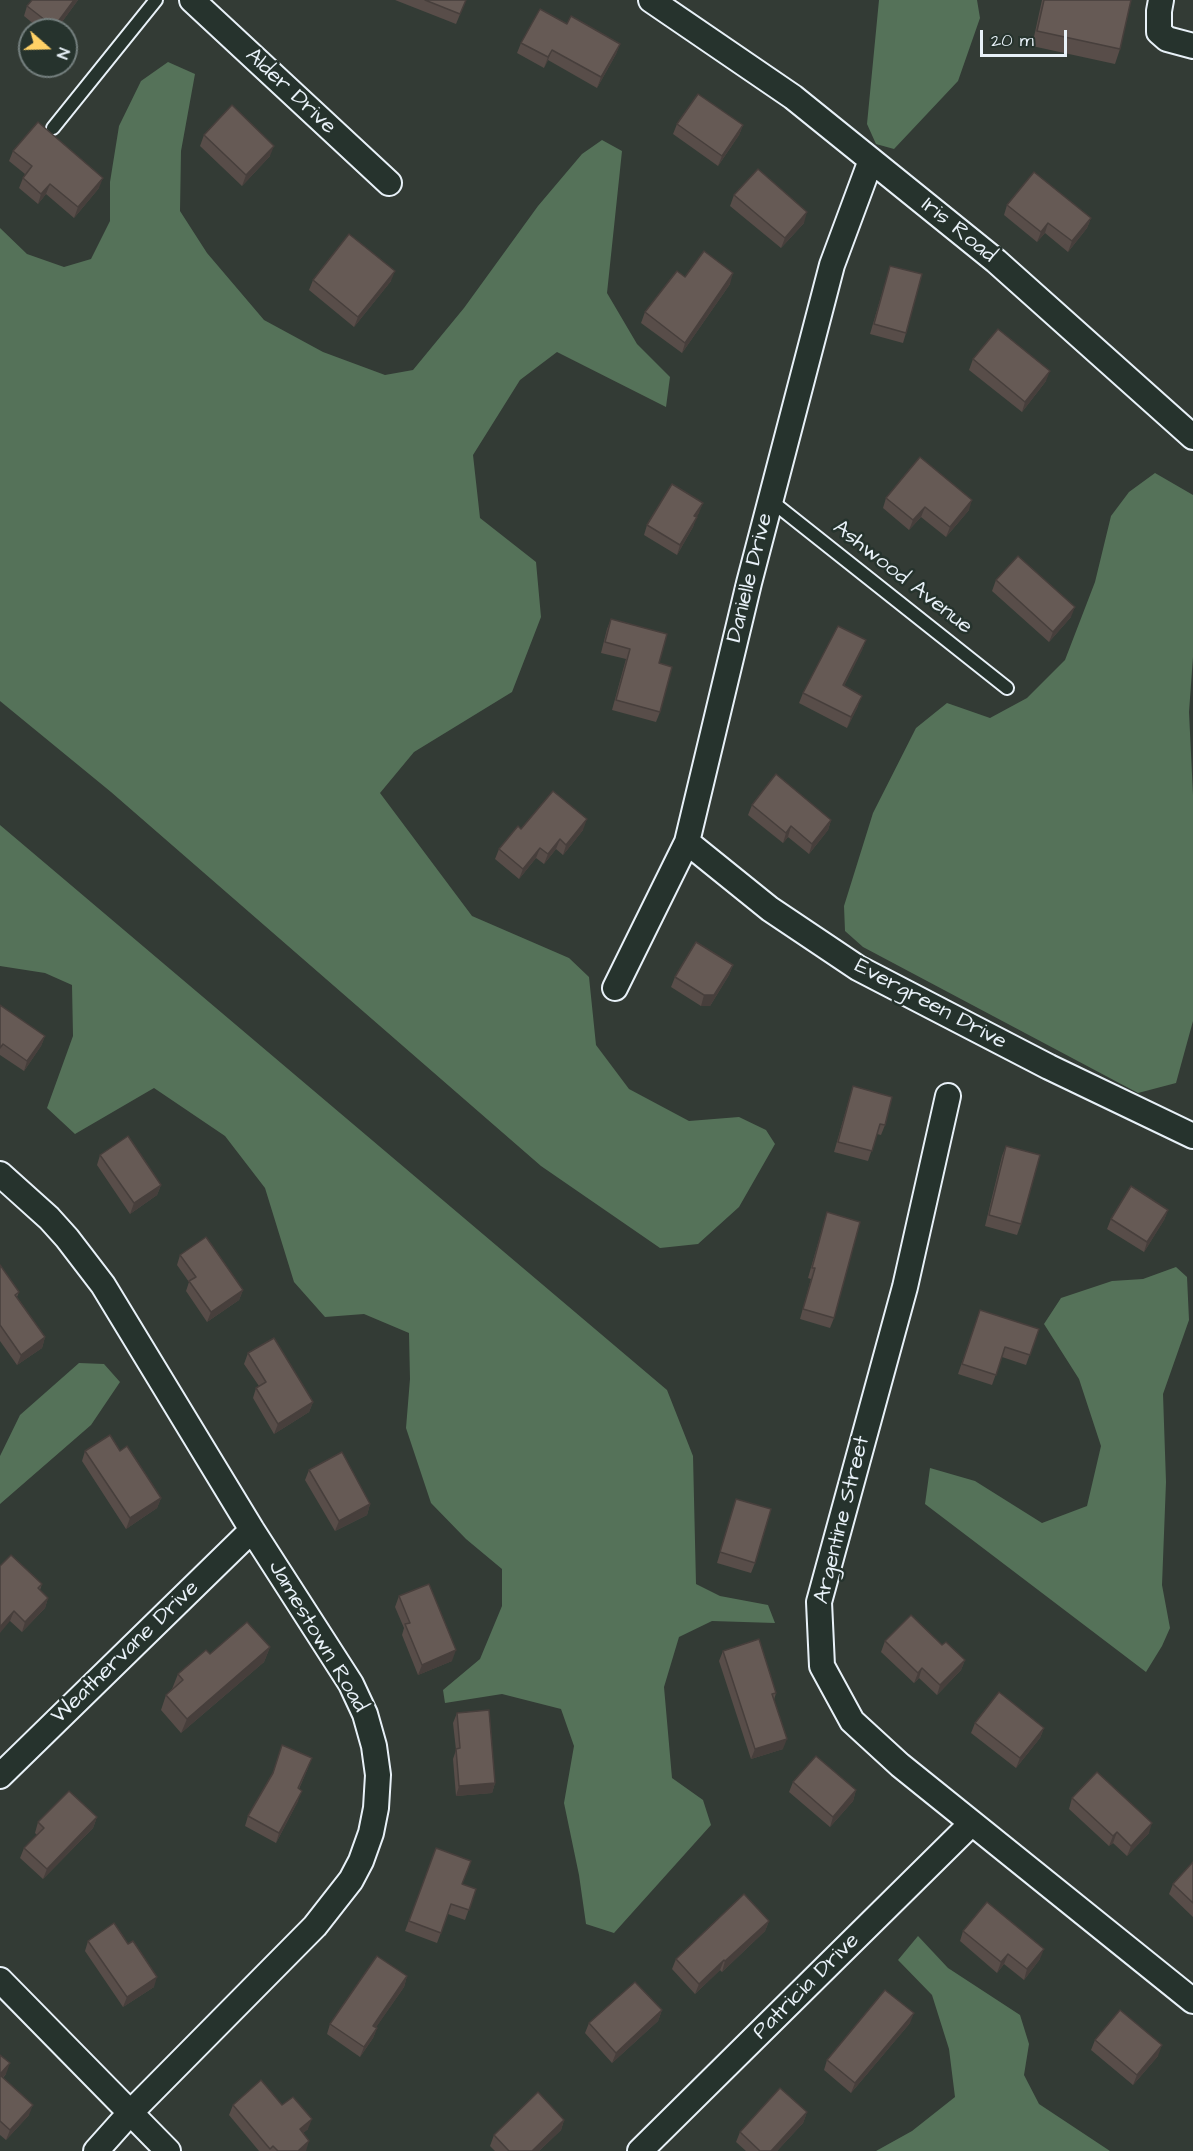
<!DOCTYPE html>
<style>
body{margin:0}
#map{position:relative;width:1193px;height:2151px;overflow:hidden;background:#333b35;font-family:"Architects Daughter",sans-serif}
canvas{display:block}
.north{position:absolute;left:18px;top:18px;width:60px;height:60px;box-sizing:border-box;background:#26332d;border:2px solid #747f7e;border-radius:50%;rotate:110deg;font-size:16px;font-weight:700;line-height:24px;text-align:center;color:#e8f1f8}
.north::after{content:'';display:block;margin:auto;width:21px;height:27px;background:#ffd166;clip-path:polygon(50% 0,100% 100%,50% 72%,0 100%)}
.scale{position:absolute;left:980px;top:30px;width:87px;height:27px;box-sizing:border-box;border:3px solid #e8f1f8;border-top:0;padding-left:8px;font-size:18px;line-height:21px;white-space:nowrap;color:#e8f1f8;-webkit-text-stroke:4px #26332d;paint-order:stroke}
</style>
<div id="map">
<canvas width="1193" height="2151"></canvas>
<div class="north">N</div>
<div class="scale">20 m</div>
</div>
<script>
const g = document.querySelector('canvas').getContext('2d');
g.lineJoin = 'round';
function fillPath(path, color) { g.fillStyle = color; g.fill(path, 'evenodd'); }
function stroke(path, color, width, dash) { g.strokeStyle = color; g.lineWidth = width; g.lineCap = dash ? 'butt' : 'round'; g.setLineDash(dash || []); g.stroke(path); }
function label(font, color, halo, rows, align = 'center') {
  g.font = font + ' "Architects Daughter",sans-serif'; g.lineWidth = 5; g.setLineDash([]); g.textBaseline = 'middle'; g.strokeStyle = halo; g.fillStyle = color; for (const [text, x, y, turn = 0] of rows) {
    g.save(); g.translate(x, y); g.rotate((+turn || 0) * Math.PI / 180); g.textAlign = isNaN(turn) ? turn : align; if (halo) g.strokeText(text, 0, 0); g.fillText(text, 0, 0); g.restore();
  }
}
fillPath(new Path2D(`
 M 879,0 L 977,0 L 980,18 L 958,81 L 894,149 L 876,144 L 867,124 Z
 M 168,62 L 195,74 L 181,151 L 180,211 L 207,253 L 264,320 L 323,352 L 385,375 L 413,370 L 464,308 L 538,206 L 582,154 L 602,140 L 622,151 L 607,293 L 637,344 L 670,377 L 666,407 L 557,352 L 520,380 L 473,455 L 480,518 L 536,562 L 541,617 L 512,692 L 414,752 L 380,793 L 472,916 L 569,958 L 589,977 L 596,1045 L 629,1089 L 689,1121 L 739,1117 L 766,1130 L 775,1144 L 739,1207 L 698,1244 L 660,1248 L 541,1166 L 111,792 L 0,701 L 0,228 L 27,254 L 64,267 L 91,259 L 110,221 L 110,182 L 119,126 L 141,81 Z
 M 1155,473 L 1193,495 L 1193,657 L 1189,712 L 1193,795 L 1193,1021 L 1176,1083 L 1138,1093 L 863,947 L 845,931 L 844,906 L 873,813 L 916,728 L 947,703 L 990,718 L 1027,698 L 1065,660 L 1095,582 L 1111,516 L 1129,492 Z
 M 0,825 L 667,1390 L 693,1456 L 696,1584 L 720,1596 L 768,1605 L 775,1623 L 712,1621 L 679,1637 L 664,1687 L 672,1778 L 703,1800 L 711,1825 L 614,1933 L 586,1924 L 579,1875 L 564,1803 L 574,1746 L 561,1709 L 502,1694 L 445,1703 L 443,1690 L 480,1659 L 502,1606 L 502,1569 L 466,1539 L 431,1503 L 406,1428 L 410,1379 L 409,1333 L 364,1314 L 325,1317 L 294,1282 L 265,1188 L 225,1136 L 154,1088 L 75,1134 L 47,1108 L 73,1036 L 72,985 L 45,973 L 0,966 Z
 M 1176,1267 L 1187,1277 L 1189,1320 L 1163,1394 L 1166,1482 L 1162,1585 L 1170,1628 L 1162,1646 L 1146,1672 L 925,1504 L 930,1468 L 975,1481 L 1042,1523 L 1087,1506 L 1101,1446 L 1079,1379 L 1044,1324 L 1061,1298 L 1112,1281 L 1143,1279 Z
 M 79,1363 L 104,1364 L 120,1382 L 91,1425 L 0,1504 L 0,1456 L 20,1415 Z
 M 918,1936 L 948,1968 L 1020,2015 L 1029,2044 L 1024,2075 L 1039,2104 L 1110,2151 L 876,2151 L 912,2131 L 955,2097 L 949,2049 L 932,1995 L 898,1960 Z`), '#557259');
const service = new Path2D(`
 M 53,128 L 156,0
 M 770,500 L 1007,688`);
const minor = new Path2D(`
 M 192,0 L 389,183
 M 651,0 L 793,97 L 996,261 L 1193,437
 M 1161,0 L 1159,11 L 1159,32 L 1167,39 L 1193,46
 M 687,842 L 770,909 L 858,968 L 1049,1067 L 1193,1136
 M 615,988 L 687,842 L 749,583 L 832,265 L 871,160
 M 948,1096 L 905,1287 L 819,1602 L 822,1666 L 852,1721 L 900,1765 L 1193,2001
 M 0,1174 L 49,1218 L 67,1238 L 103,1285 L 252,1530 L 351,1684 L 365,1714 L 374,1746 L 378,1775 L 376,1808 L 371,1833 L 361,1861 L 351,1880 L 315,1926 L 130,2113 L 96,2151
 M 0,1776 L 252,1530
 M 0,1980 L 168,2151
 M 640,2151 L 972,1823`);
stroke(service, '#e8f1f8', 16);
stroke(minor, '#e8f1f8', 28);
stroke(service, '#26332d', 12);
stroke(minor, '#26332d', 24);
fillPath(new Path2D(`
 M 78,0 L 56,30 L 41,30 L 24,16 L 27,6 Z
 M 395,0 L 466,0 L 456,24 Z
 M 1042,0 L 1131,0 L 1120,49 L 1115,64 L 1032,46 Z
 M 567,24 L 620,44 L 616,54 L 597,88 L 548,60 L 544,68 L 517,53 L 521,43 Z
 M 677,124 L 743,125 L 739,135 L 718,166 L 673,134 Z
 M 204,135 L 270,156 L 242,186 L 200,146 Z
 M 13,151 L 99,188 L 74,218 L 46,194 L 38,204 L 19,188 L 23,178 L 25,174 L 9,161 Z
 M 734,195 L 804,223 L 781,248 L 730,206 Z
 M 1007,205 L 1091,218 L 1087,228 L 1068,252 L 1045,233 L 1037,242 L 1004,215 Z
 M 890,266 L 906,333 L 903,343 L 870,334 Z
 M 685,277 L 730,284 L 682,353 L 641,323 L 645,312 Z
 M 313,280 L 391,281 L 354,327 L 309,290 Z
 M 973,359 L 1046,381 L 1022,412 L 969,370 Z
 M 886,498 L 969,510 L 946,537 L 921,517 L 909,530 L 883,508 Z
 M 699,513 L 696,517 L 693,527 L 677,555 L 644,535 L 647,525 Z
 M 996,580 L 1071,617 L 1049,642 L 992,591 Z
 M 611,619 L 659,663 L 660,712 L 656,722 L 612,710 L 626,659 L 601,653 L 607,629 Z
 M 866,640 L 862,650 L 844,686 L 858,706 L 847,728 L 799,703 L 803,693 Z
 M 752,805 L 831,820 L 828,830 L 809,854 L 788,837 L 783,843 L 748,815 Z
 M 521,829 L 583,830 L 563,855 L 556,849 L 544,864 L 536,858 L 519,879 L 495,859 L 499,849 Z
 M 733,965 L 729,975 L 710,1006 L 701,1006 L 671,987 L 675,977 Z
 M 0,1005 L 45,1036 L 41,1046 L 24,1071 L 0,1055 Z
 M 853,1086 L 885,1125 L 881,1135 L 877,1134 L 868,1161 L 834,1152 L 850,1096 Z
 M 1006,1146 L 1021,1224 L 1017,1235 L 985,1226 L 1002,1156 Z
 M 100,1155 L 161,1185 L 157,1195 L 130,1214 L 97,1165 Z
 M 1168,1210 L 1164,1220 L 1144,1252 L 1107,1229 L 1111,1219 Z
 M 827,1212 L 834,1318 L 830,1328 L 800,1319 L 811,1279 L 808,1278 Z
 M 180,1255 L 243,1290 L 239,1300 L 207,1322 L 186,1291 L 189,1282 L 177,1265 Z
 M 0,1265 L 19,1292 L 17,1297 L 45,1337 L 42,1348 L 17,1365 L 0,1341 Z
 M 980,1310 L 1039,1329 L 1026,1365 L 1002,1357 L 992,1385 L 958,1374 Z
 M 248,1353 L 313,1402 L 309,1412 L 274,1434 L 253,1398 L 256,1388 L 259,1386 L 244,1364 Z
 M 85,1451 L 120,1451 L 161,1498 L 157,1508 L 126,1529 L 82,1461 Z
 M 309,1470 L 370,1504 L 367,1515 L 335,1531 L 305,1480 Z
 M 736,1499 L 755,1563 L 751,1573 L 717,1563 Z
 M 0,1566 L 42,1584 L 40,1590 L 48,1598 L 45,1608 L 22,1632 L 10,1621 Z
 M 399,1596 L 452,1661 L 418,1675 L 402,1635 L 404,1628 L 395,1607 Z
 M 885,1641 L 942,1645 L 965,1660 L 961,1670 L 937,1695 L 919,1678 L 914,1683 L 881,1652 Z
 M 270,1647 L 264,1662 L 181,1733 L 161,1710 L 166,1695 L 172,1689 L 178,1674 L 210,1654 Z
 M 723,1651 L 776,1693 L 774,1700 L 783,1749 L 751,1759 L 719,1661 Z
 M 457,1713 L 495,1783 L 492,1793 L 456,1796 L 453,1759 L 456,1750 L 453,1723 Z
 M 975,1723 L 1044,1728 L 1040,1738 L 1016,1768 L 971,1733 Z
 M 308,1768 L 299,1789 L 298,1801 L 276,1843 L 245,1826 L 248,1816 Z
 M 793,1782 L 856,1790 L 853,1801 L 830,1827 L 789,1792 Z
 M 1072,1798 L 1149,1833 L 1127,1856 L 1113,1843 L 1109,1846 L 1069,1809 Z
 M 97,1817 L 93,1828 L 43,1879 L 20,1858 L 24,1848 L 37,1835 L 35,1833 L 38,1822 Z
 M 436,1848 L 462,1884 L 476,1889 L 465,1920 L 448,1914 L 437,1943 L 405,1931 Z
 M 1193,1862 L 1193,1917 L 1169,1894 L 1173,1884 Z
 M 769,1921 L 765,1931 L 722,1972 L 720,1970 L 695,1994 L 672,1969 L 676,1959 Z
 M 963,1931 L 1040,1959 L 1024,1980 L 1004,1964 L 997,1973 L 960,1941 Z
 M 88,1941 L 154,1987 L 123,2007 L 85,1951 Z
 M 407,1976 L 404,1987 L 376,2027 L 377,2028 L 373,2038 L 360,2057 L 327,2034 L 330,2024 Z
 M 662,2010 L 658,2021 L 612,2063 L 585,2033 L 589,2023 Z
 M 910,2023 L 851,2093 L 824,2070 L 827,2060 Z
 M 1095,2040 L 1158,2056 L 1133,2085 L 1091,2050 Z
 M 0,2055 L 6,2074 L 3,2078 L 29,2115 L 6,2140 L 0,2135 Z
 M 233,2105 L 282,2105 L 308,2129 L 303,2133 L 306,2151 L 259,2151 L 229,2115 Z
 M 807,2112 L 803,2123 L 777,2151 L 746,2151 L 736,2142 L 740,2132 Z
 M 564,2120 L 561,2130 L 539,2151 L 495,2151 L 490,2146 L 494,2135 Z`), '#584d49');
fillPath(new Path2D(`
 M 74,0 L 78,0 L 56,30 L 53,30 L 54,27 Z
 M 620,44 L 616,54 L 597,88 L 601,77 Z
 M 552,50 L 548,60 L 544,68 L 548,57 Z
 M 743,125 L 739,135 L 718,166 L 722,156 Z
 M 274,146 L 270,156 L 242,186 L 246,175 Z
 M 103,178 L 99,188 L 74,218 L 78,207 Z
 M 50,184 L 46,194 L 38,204 L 41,194 Z
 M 807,212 L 804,223 L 781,248 L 785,238 Z
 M 1091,218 L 1087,228 L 1068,252 L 1072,241 Z
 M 1048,223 L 1045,233 L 1037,242 L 1041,232 Z
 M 395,271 L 391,281 L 354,327 L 358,317 Z
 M 733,273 L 730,284 L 682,353 L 685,343 Z
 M 1050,371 L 1046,381 L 1022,412 L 1025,402 Z
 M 972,500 L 969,510 L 946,537 L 950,527 Z
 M 703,503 L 699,513 L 691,526 L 694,516 Z
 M 925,507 L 921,517 L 909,530 L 913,520 Z
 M 697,517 L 693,527 L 677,555 L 680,545 Z
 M 1075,607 L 1071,617 L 1049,642 L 1053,632 Z
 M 866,640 L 862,650 L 839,696 L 843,685 Z
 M 862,696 L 858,706 L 847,728 L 851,717 Z
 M 587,819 L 583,830 L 563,855 L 566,845 Z
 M 831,820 L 828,830 L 809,854 L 812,844 Z
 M 791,826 L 788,837 L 783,843 L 786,833 Z
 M 560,839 L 556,849 L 544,864 L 548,854 Z
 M 540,848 L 536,858 L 519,879 L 523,869 Z
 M 733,965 L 729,975 L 710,1006 L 701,1006 L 704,995 Z
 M 45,1036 L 41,1046 L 24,1071 L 27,1061 Z
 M 161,1185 L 157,1195 L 130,1214 L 134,1203 Z
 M 1168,1210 L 1164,1220 L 1144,1252 L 1147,1242 Z
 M 243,1290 L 239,1300 L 207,1322 L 211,1312 Z
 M 45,1337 L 42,1348 L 17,1365 L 21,1355 Z
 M 313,1402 L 309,1412 L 274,1434 L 278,1424 Z
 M 161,1498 L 157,1508 L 126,1529 L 130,1518 Z
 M 370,1504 L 367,1515 L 335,1531 L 339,1521 Z
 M 48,1598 L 45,1608 L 22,1632 L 25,1622 Z
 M 14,1611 L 10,1621 L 0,1633 L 0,1627 Z
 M 270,1647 L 264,1662 L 181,1733 L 187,1719 Z
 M 456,1650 L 452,1661 L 418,1675 L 422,1665 Z
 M 965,1660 L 961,1670 L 937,1695 L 940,1685 Z
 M 922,1668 L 919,1678 L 914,1683 L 918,1673 Z
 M 1044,1728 L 1040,1738 L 1016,1768 L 1020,1758 Z
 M 787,1739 L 783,1749 L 751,1759 L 755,1749 Z
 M 312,1758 L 308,1768 L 294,1798 L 298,1788 Z
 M 495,1783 L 492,1793 L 456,1796 L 459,1786 Z
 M 856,1790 L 853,1801 L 830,1827 L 833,1817 Z
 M 302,1791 L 298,1801 L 276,1843 L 279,1833 Z
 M 97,1817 L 93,1828 L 43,1879 L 47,1869 Z
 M 1152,1823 L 1149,1833 L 1127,1856 L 1131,1846 Z
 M 1117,1832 L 1113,1843 L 1109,1846 L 1113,1836 Z
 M 769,1921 L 765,1931 L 722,1972 L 725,1961 Z
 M 1044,1949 L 1040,1959 L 1024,1980 L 1027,1969 Z
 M 1008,1954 L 1004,1964 L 997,1973 L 1001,1962 Z
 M 724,1960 L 720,1970 L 695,1994 L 699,1984 Z
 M 407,1976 L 404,1987 L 370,2036 L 373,2026 Z
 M 157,1977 L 154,1987 L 123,2007 L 127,1997 Z
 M 662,2010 L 658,2021 L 612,2063 L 616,2053 Z
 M 914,2013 L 910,2023 L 851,2093 L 855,2083 Z
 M 377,2028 L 373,2038 L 360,2057 L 364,2047 Z
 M 1162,2045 L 1158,2056 L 1133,2085 L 1137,2075 Z
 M 10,2063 L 6,2074 L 0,2080 L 0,2074 Z
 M 33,2105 L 29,2115 L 6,2140 L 10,2130 Z
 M 807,2112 L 803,2123 L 777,2151 L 771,2151 Z
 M 312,2119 L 308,2129 L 296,2139 L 300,2129 Z
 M 564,2120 L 561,2130 L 539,2151 L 532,2151 Z
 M 309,2141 L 306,2151 L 298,2151 Z`), '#473f3c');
const building = new Path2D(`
 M 32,0 L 74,0 L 54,27 L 27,6 Z
 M 425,0 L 466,0 L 460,14 Z
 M 1044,0 L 1131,0 L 1120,49 L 1037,31 Z
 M 540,9 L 567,24 L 571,16 L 620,44 L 601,77 L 552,50 L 548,57 L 521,43 Z
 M 698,94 L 743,125 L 722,156 L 677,124 Z
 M 232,105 L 274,146 L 246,175 L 204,135 Z
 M 38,122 L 103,178 L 78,207 L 50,184 L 41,194 L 23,178 L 32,166 L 13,151 Z
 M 758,169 L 807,212 L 785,238 L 734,195 Z
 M 1034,172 L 1091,218 L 1072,241 L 1048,223 L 1041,232 L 1007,205 Z
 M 349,234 L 395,271 L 358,317 L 313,280 Z
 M 704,251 L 733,273 L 685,343 L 645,312 L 677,271 L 685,277 Z
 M 890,266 L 922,274 L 906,333 L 874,324 Z
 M 998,329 L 1050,371 L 1025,402 L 973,359 Z
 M 920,457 L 972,500 L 950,527 L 925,507 L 913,520 L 886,498 Z
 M 672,484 L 703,503 L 694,516 L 697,517 L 680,545 L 647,525 Z
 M 1018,556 L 1075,607 L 1053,632 L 996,580 Z
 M 611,619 L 667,634 L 659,663 L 672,667 L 660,712 L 616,700 L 630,649 L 605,642 Z
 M 838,626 L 866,640 L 843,685 L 862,696 L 851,717 L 803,693 Z
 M 776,774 L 831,820 L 812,844 L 791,826 L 786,833 L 752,805 Z
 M 553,791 L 587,819 L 566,845 L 560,839 L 548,854 L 540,848 L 523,869 L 499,849 L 518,826 L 521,829 Z
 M 696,942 L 733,965 L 714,995 L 704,995 L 675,977 Z
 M 0,1005 L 45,1036 L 27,1061 L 3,1044 L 0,1048 Z
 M 853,1086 L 892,1097 L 885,1125 L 880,1124 L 872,1151 L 838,1142 Z
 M 128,1136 L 161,1185 L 134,1203 L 100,1155 Z
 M 1006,1146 L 1040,1155 L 1021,1224 L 989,1215 Z
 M 1131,1186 L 1168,1210 L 1147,1242 L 1111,1219 Z
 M 827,1212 L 860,1222 L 834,1318 L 803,1309 L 815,1268 L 812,1268 Z
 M 206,1237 L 243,1290 L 211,1312 L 189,1281 L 196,1277 L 180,1255 Z
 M 0,1265 L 19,1292 L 15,1295 L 45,1337 L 21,1355 L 0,1325 Z
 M 980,1310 L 1039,1329 L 1030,1355 L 1005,1347 L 996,1375 L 962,1364 Z
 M 274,1338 L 313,1402 L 278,1424 L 256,1388 L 266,1382 L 248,1353 Z
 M 110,1435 L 120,1451 L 127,1446 L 161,1498 L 130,1518 L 85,1451 Z
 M 342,1452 L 370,1504 L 339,1521 L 309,1470 Z
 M 736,1499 L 771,1509 L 755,1563 L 720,1552 Z
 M 11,1555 L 42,1584 L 38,1588 L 48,1598 L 25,1622 L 14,1611 L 0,1627 L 0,1566 Z
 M 429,1584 L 456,1650 L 422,1665 L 405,1624 L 410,1623 L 399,1596 Z
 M 911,1615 L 942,1645 L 946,1642 L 965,1660 L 940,1685 L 922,1668 L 918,1673 L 885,1641 Z
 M 247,1622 L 270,1647 L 187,1719 L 166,1695 L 183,1680 L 178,1674 L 206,1650 L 210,1654 Z
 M 759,1639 L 776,1693 L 772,1694 L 787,1739 L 755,1749 L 723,1651 Z
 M 999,1692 L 1044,1728 L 1020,1758 L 975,1723 Z
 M 489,1710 L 495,1783 L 459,1786 L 456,1749 L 460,1748 L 457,1713 Z
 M 282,1745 L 312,1758 L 298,1788 L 302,1791 L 279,1833 L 248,1816 L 273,1773 Z
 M 816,1756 L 856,1790 L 833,1817 L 793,1782 Z
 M 1097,1772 L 1152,1823 L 1131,1846 L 1117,1832 L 1113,1836 L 1072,1798 Z
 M 69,1791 L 97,1817 L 47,1869 L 24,1848 L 44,1828 L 38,1822 Z
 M 436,1848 L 471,1861 L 462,1884 L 476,1889 L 469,1910 L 451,1904 L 441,1933 L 409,1921 Z
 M 1193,1862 L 1193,1903 L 1173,1884 Z
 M 744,1894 L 769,1921 L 725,1961 L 724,1960 L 699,1984 L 676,1959 Z
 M 987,1902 L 1044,1949 L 1027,1969 L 1008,1954 L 1001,1962 L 963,1931 Z
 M 114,1923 L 128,1944 L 133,1941 L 157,1977 L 127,1997 L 88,1941 Z
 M 377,1956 L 407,1976 L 373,2026 L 377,2028 L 364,2047 L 330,2024 Z
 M 635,1982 L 662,2010 L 616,2053 L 589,2023 Z
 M 885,1990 L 914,2013 L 855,2083 L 827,2060 Z
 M 1120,2010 L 1162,2045 L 1137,2075 L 1095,2040 Z
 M 0,2055 L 10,2063 L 0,2074 Z
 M 0,2075 L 33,2105 L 10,2130 L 0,2121 Z
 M 261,2080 L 282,2105 L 293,2097 L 312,2119 L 300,2129 L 309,2141 L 298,2151 L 278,2151 L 273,2146 L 270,2149 L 233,2105 Z
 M 780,2088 L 807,2112 L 771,2151 L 760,2151 L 740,2132 Z
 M 538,2092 L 564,2120 L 532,2151 L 509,2151 L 494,2135 Z`);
fillPath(building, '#665a55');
stroke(building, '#473f3c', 1.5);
label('22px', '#e8f1f8', '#26332d', [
 ["Alder Drive",290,92,43],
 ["Iris Road",958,231,39],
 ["Danielle Drive",751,578,-76],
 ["Ashwood Avenue",902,578,38],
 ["Evergreen Drive",930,1005,28],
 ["Argentine Street",843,1520,-76],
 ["Jamestown Road",317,1637,59],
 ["Weathervane Drive",126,1653,-44],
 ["Patricia Drive",807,1987,-45]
]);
</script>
